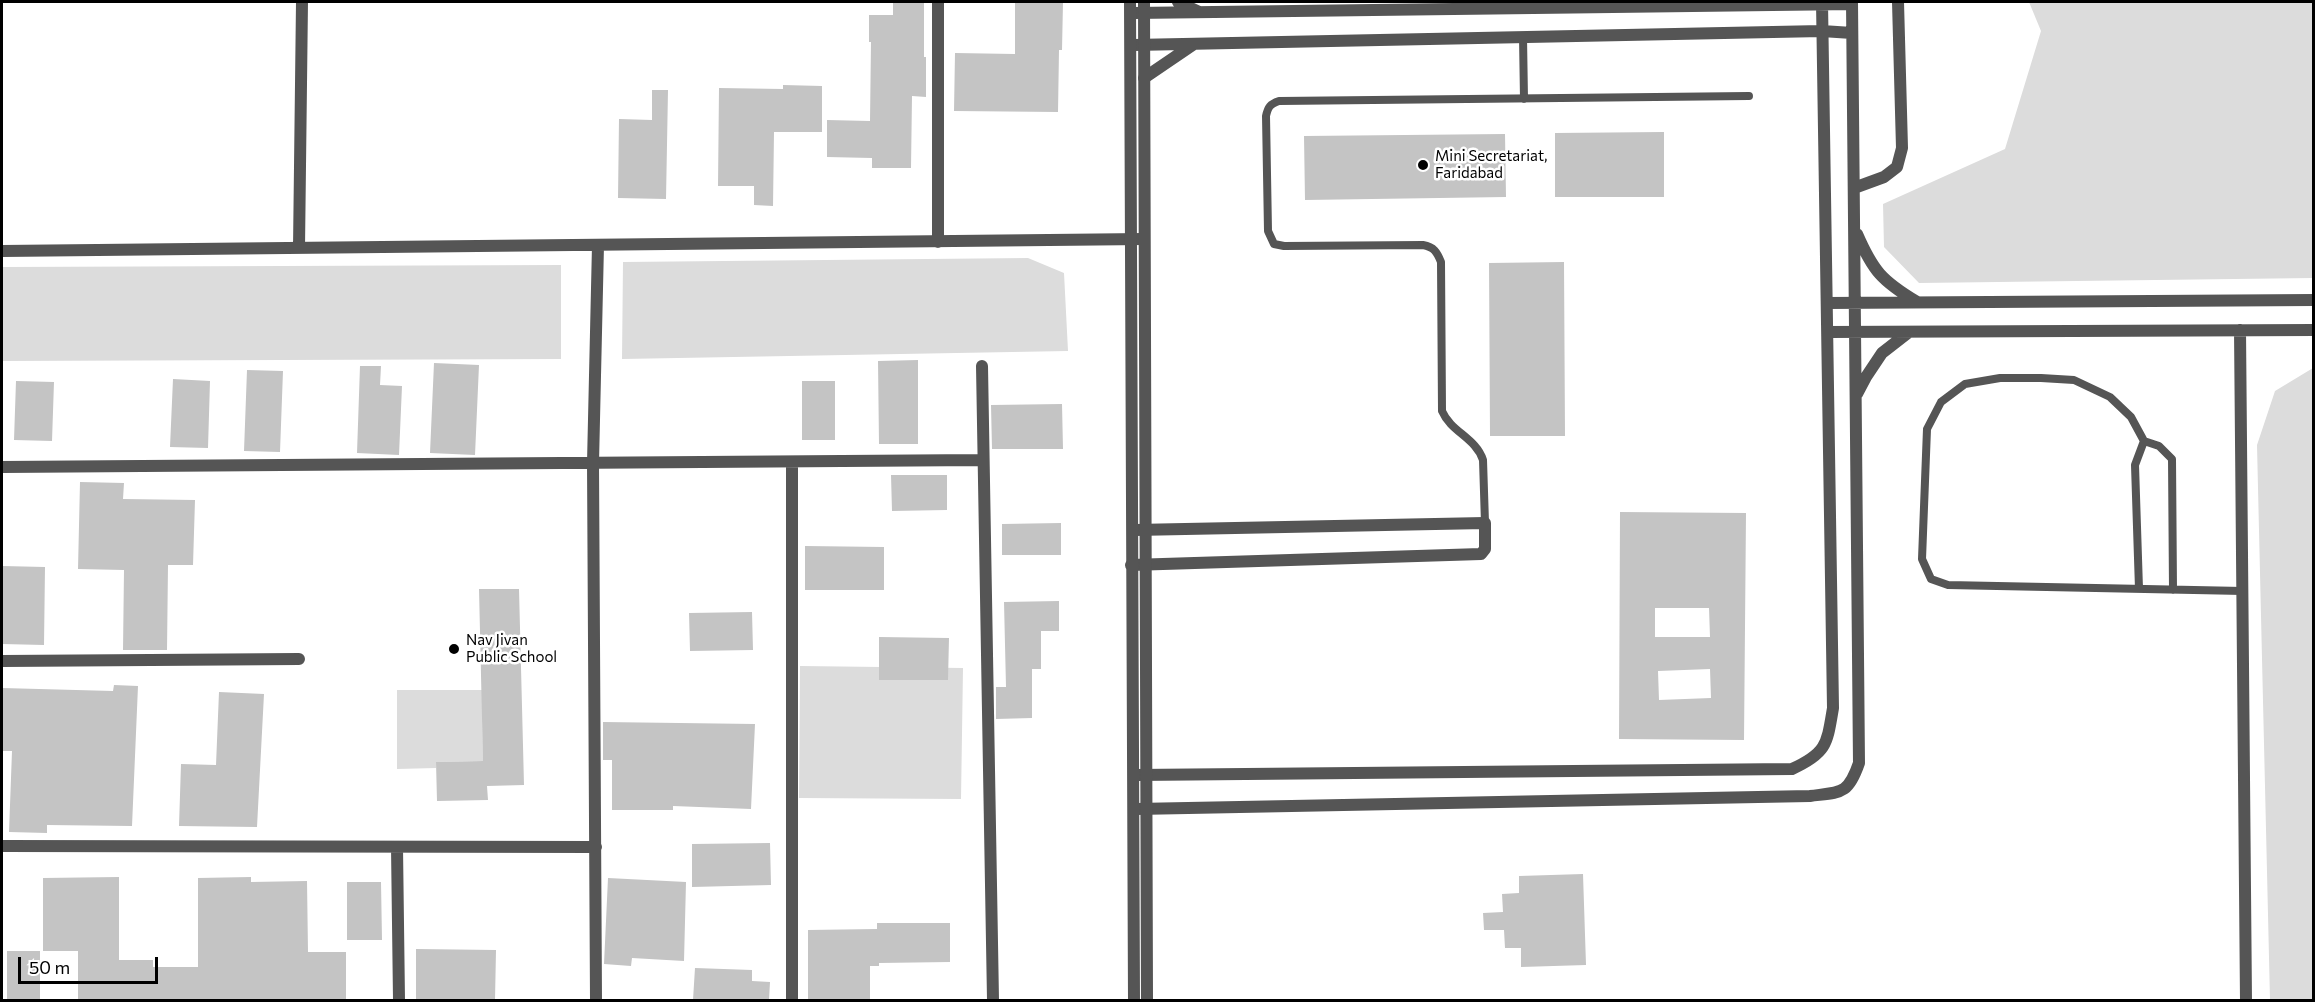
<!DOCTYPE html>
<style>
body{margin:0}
#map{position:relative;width:2315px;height:1002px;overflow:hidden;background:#fff;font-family:Commissioner,sans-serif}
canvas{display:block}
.frame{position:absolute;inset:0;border:3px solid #000;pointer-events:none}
.scale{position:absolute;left:18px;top:957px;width:140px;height:27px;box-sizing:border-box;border:3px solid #000;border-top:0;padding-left:8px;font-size:18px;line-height:21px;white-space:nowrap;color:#000;-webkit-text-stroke:4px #fff;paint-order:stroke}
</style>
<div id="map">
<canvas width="2315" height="1002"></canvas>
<div class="frame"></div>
<div class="scale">50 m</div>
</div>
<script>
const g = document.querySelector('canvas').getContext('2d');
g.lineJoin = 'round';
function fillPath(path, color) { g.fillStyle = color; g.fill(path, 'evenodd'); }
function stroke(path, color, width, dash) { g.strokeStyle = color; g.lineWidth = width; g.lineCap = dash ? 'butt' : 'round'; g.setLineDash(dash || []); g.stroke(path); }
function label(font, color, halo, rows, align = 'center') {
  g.font = font + ' Commissioner,sans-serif'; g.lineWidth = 5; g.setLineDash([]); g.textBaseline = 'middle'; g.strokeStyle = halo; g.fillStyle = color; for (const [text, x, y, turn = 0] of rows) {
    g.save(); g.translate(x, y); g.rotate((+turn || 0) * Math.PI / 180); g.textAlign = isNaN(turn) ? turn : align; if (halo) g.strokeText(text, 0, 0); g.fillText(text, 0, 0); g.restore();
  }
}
fillPath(new Path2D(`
 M 2029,2 L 2313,2 L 2313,278 L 1919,283 L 1884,247 L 1883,204 L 2005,149 L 2041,31 Z
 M 1028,258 L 1064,273 L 1068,351 L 622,359 L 623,262 Z
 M 561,265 L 561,359 L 2,361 L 2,267 Z
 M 2313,368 L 2313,1000 L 2270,1000 L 2257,445 L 2275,391 Z
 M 800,666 L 963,668 L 961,799 L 799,798 Z
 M 397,690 L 482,690 L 483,761 L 436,762 L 436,768 L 397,769 Z`), '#dcdcdc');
fillPath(new Path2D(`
 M 893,2 L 924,2 L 924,57 L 926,57 L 926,97 L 912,96 L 911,168 L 872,168 L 872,158 L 827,157 L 827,120 L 870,121 L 871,42 L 869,42 L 869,15 L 893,15 Z
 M 1015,2 L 1063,2 L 1062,50 L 1059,50 L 1058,112 L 954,111 L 955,53 L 1015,54 Z
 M 783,85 L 822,86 L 822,132 L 774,132 L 773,206 L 754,205 L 754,186 L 718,186 L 719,88 L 783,89 Z
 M 652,90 L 668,90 L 666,199 L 618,198 L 619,119 L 652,120 Z
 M 1664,132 L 1664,197 L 1555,197 L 1555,133 Z
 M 1505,134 L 1506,197 L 1305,200 L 1304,136 Z
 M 1564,262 L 1565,436 L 1490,436 L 1489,263 Z
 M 918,360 L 918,444 L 879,444 L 878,361 Z
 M 434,363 L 479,365 L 475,455 L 430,453 Z
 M 360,366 L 381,366 L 380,385 L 402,386 L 399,455 L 357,453 Z
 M 247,370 L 283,371 L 280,452 L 244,451 Z
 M 173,379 L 210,381 L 208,448 L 170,447 Z
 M 16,381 L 54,382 L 52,441 L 14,440 Z
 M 802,381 L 835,381 L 835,440 L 802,440 Z
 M 1062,404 L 1063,449 L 992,449 L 991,405 Z
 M 891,475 L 947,475 L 947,510 L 892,511 Z
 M 80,482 L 124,483 L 123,499 L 195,500 L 193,565 L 168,565 L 167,650 L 123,650 L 124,570 L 78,569 Z
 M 1620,512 L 1746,513 L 1744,740 L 1619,739 ZM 1655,608 L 1709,608 L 1710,637 L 1655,637 ZM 1710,669 L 1711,698 L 1659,700 L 1658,671 Z
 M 1061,523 L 1061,555 L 1002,555 L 1002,524 Z
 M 805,546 L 884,547 L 884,590 L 805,590 Z
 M 2,566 L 45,567 L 44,645 L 2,644 Z
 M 479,589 L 519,589 L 524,785 L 487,786 L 488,800 L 437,801 L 436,762 L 483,761 Z
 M 1059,601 L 1059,631 L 1041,631 L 1041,669 L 1032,669 L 1032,718 L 996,719 L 996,687 L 1006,687 L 1004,602 Z
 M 752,612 L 753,650 L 690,651 L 689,613 Z
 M 879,637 L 949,638 L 948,680 L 879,680 Z
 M 114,685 L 138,686 L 132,826 L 47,825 L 47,833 L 9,832 L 12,751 L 2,751 L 2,688 L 113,691 Z
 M 219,692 L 264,694 L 257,827 L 179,826 L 181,764 L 216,765 Z
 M 603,722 L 755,724 L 751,809 L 673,806 L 673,810 L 612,810 L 612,760 L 603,760 Z
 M 770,843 L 771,885 L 692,887 L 692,844 Z
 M 1583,874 L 1586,965 L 1521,967 L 1521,948 L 1505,948 L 1504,930 L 1484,930 L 1483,913 L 1503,912 L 1502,894 L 1519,893 L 1519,876 Z
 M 119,877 L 119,960 L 153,960 L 153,967 L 198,967 L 198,878 L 251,877 L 251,882 L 307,881 L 308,952 L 346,952 L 346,1000 L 78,1000 L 78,951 L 43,951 L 43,878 Z
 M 608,878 L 686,882 L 684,961 L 632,958 L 631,966 L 604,964 Z
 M 347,882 L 381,882 L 382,940 L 347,940 Z
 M 877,923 L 950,923 L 950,962 L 879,963 L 879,966 L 870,966 L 870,1000 L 808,1000 L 808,930 L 877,929 Z
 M 416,949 L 496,950 L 495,1000 L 416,1000 Z
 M 7,951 L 40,951 L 40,1000 L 7,1000 Z
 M 695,968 L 752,970 L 752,981 L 770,982 L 769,1000 L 693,1000 Z`), '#c4c4c4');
stroke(new Path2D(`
 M 1523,37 L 1524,99
 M 2144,441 L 2131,417 L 2110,397 L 2074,380 L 2041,378 L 2000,378 L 1965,384 L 1941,402 L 1927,429 L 1922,559 L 1931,579 L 1948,585 L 2243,591
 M 1485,523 L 1483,460 C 1476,438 1451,432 1442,411 L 1441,262 C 1437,252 1434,247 1423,245 L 1284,246 L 1274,244 L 1268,231 L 1266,116 C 1268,107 1270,104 1279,101 L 1749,96
 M 2139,589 L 2135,465 L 2144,441 L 2159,446 L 2172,459 L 2173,590`), '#555', 8);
stroke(new Path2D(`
 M 1178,2 L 1199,12
 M 1134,13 L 1852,4
 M 1134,45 L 1822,31 L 1852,33
 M 1144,78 L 1194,44
 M 1854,188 L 1884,177 L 1897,167 L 1902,148 L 1898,2
 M 1857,234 C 1873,271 1882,281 1917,302
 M 938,242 L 938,2
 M 299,248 L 302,2
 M 2,251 L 1144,239
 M 1827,303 L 2314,300
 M 2240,330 L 2246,1000
 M 1828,332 L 2314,330
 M 982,366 L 993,1000
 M 1857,394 L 1866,377 L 1882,353 L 1909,332
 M 2,467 L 982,460
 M 1131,565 L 1481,554 L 1485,549 L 1485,523 L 1135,530
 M 2,661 L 299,659
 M 1136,775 L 1792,769 C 1827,753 1827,744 1833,708 L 1822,2
 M 1136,809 L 1810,796 C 1841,792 1848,795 1859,763 L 1852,2
 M 2,846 L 596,847
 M 397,847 L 399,1000
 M 596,1000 L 593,463 L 598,245
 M 792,1000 L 792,462`), '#555', 12);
stroke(new Path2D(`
 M 1130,2 L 1134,1000
 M 1144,2 L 1147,1000`), '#555', 12);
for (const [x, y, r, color] of [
 [1423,165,6,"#000"],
 [454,649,6,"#000"]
]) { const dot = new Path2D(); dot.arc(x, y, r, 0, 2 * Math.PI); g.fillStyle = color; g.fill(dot); stroke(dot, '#fff', 2); }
label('15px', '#000', '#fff', [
 ["Mini Secretariat,",1435,156],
 ["Faridabad",1435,173],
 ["Nav Jivan",466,640],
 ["Public School",466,657]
], 'left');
</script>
